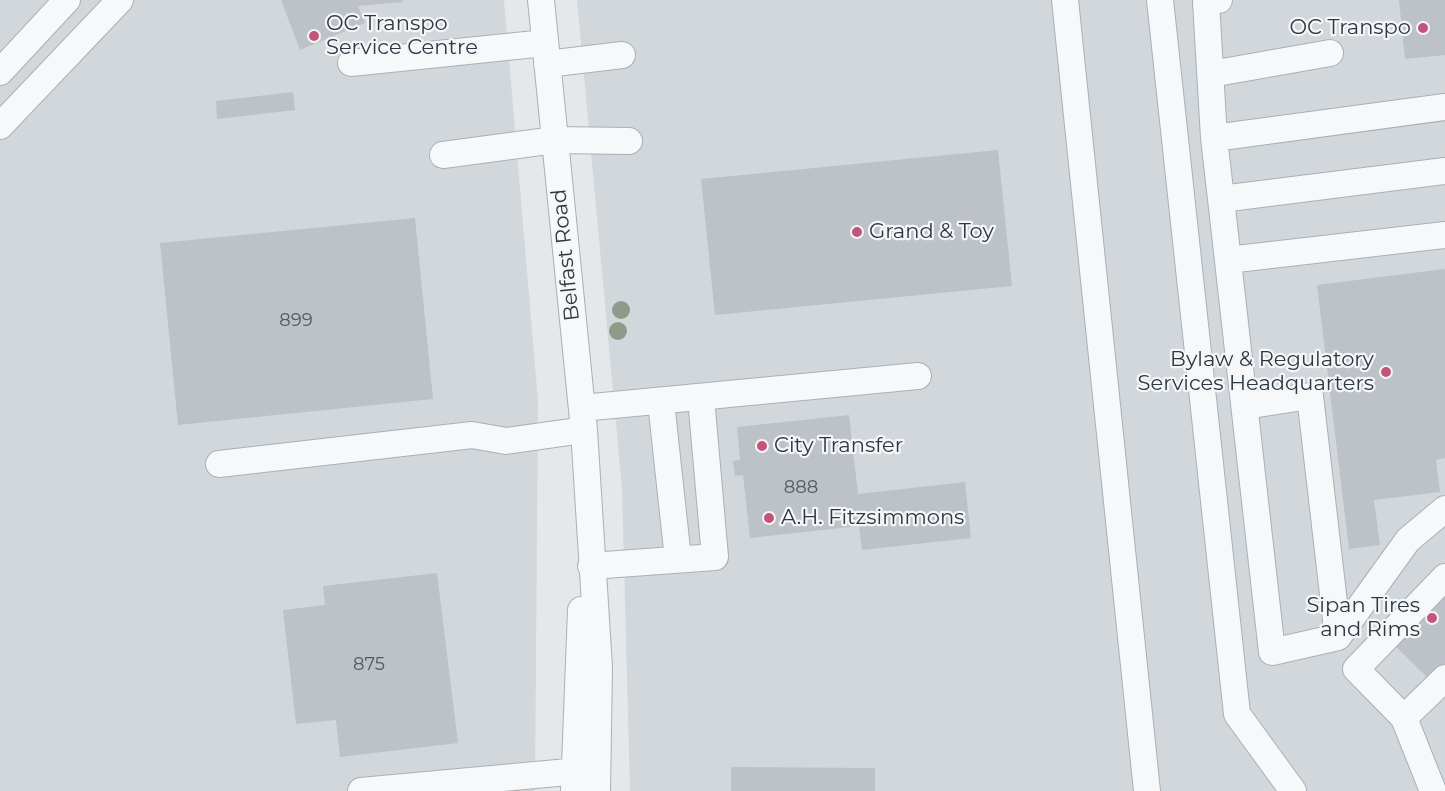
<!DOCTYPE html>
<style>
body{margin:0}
canvas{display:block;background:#e4e8eb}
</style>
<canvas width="1445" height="791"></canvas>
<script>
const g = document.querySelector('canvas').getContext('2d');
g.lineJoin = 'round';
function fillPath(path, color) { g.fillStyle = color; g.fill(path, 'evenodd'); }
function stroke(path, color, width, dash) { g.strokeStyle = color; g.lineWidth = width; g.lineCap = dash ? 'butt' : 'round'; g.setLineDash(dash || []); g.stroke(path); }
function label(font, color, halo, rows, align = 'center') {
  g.font = font + ' Montserrat,sans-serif'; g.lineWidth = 4.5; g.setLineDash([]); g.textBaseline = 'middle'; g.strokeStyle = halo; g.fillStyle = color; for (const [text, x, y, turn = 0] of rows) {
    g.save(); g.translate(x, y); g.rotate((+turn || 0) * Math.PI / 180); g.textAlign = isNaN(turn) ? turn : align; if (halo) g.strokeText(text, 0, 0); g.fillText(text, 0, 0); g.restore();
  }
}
fillPath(new Path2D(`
 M 0,0 L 504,0 L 538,401 L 535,791 L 0,791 Z
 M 577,0 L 1445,0 L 1445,791 L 630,791 L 622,489 Z`), '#d2d7dc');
fillPath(new Path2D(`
 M 281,0 L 403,0 L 403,2 L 358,6 L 365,23 L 300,50 Z
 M 1399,0 L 1445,0 L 1445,55 L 1405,59 Z
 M 293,92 L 295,110 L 217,119 L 216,101 Z
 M 998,150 L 1012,286 L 715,315 L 701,179 Z
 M 415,218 L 433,399 L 178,425 L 160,243 Z
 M 1445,269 L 1445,458 L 1436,460 L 1440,492 L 1374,500 L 1380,545 L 1349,549 L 1317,285 Z
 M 849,415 L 858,494 L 965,482 L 971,538 L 862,550 L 859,526 L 750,538 L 743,475 L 735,476 L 733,461 L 740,460 L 737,427 Z
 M 437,573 L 458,743 L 340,757 L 336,720 L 296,724 L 283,610 L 325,605 L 323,586 Z
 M 1445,592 L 1445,665 L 1430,680 L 1393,644 Z
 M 731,767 L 875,768 L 875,791 L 731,791 Z`), '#bcc2c7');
const minor = new Path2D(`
 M 541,0 L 584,430 L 599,667 L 597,791
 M 1065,0 L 1147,791
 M 1160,0 L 1237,714 L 1293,791
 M 1219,0 L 1206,2 L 1214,138 L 1445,107
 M 351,63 L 545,43
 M 547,64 L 622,55
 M 0,72 L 67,0
 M 1211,74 L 1330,53
 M 0,126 L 120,0
 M 1214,138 L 1221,199 L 1272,652 L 1338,637 L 1310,396 L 1245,406
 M 443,155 L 555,140 L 629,141
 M 1221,199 L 1445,171
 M 1228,260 L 1445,235
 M 661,402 L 678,559
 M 582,408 L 918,376
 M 219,464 L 472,435 L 506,441 L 584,430
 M 591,566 L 715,557 L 701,398
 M 1338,637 L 1408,540 L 1445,509
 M 1404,718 L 1356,669 L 1445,577
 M 361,791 L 590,770
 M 574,791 L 581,610
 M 1433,791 L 1404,718 L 1445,678`);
stroke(minor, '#a9b0b5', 28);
stroke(minor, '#f6f8f9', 26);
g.fillStyle = '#8e9b8a';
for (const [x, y] of [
 [621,310],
 [618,331]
]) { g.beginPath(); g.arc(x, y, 9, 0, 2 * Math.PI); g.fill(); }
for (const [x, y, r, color] of [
 [1423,28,6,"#c3557b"],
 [314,36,6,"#c3557b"],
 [857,232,6,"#c3557b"],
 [1386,372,6,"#c3557b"],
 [762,446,6,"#c3557b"],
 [769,518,6,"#c3557b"],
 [1432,618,6,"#c3557b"]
]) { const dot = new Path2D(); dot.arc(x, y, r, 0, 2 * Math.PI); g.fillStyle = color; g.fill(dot); stroke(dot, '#f4f6f8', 2); }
label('18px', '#515a63', null, [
 ["899",296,321],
 ["888",801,488],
 ["875",369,665]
]);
label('21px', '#2d3842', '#f4f6f8', [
 ["OC Transpo",326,24],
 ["Service Centre",326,48],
 ["OC Transpo",1411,28,"right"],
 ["Grand & Toy",869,232],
 ["Bylaw & Regulatory",1374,360,"right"],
 ["Services Headquarters",1374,384,"right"],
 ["City Transfer",774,446],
 ["A.H. Fitzsimmons",781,518],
 ["Sipan Tires",1420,606,"right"],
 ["and Rims",1420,630,"right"]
], 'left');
label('21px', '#2d3842', '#f4f6f8', [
 ["Belfast Road",566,255,-96]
]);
</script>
